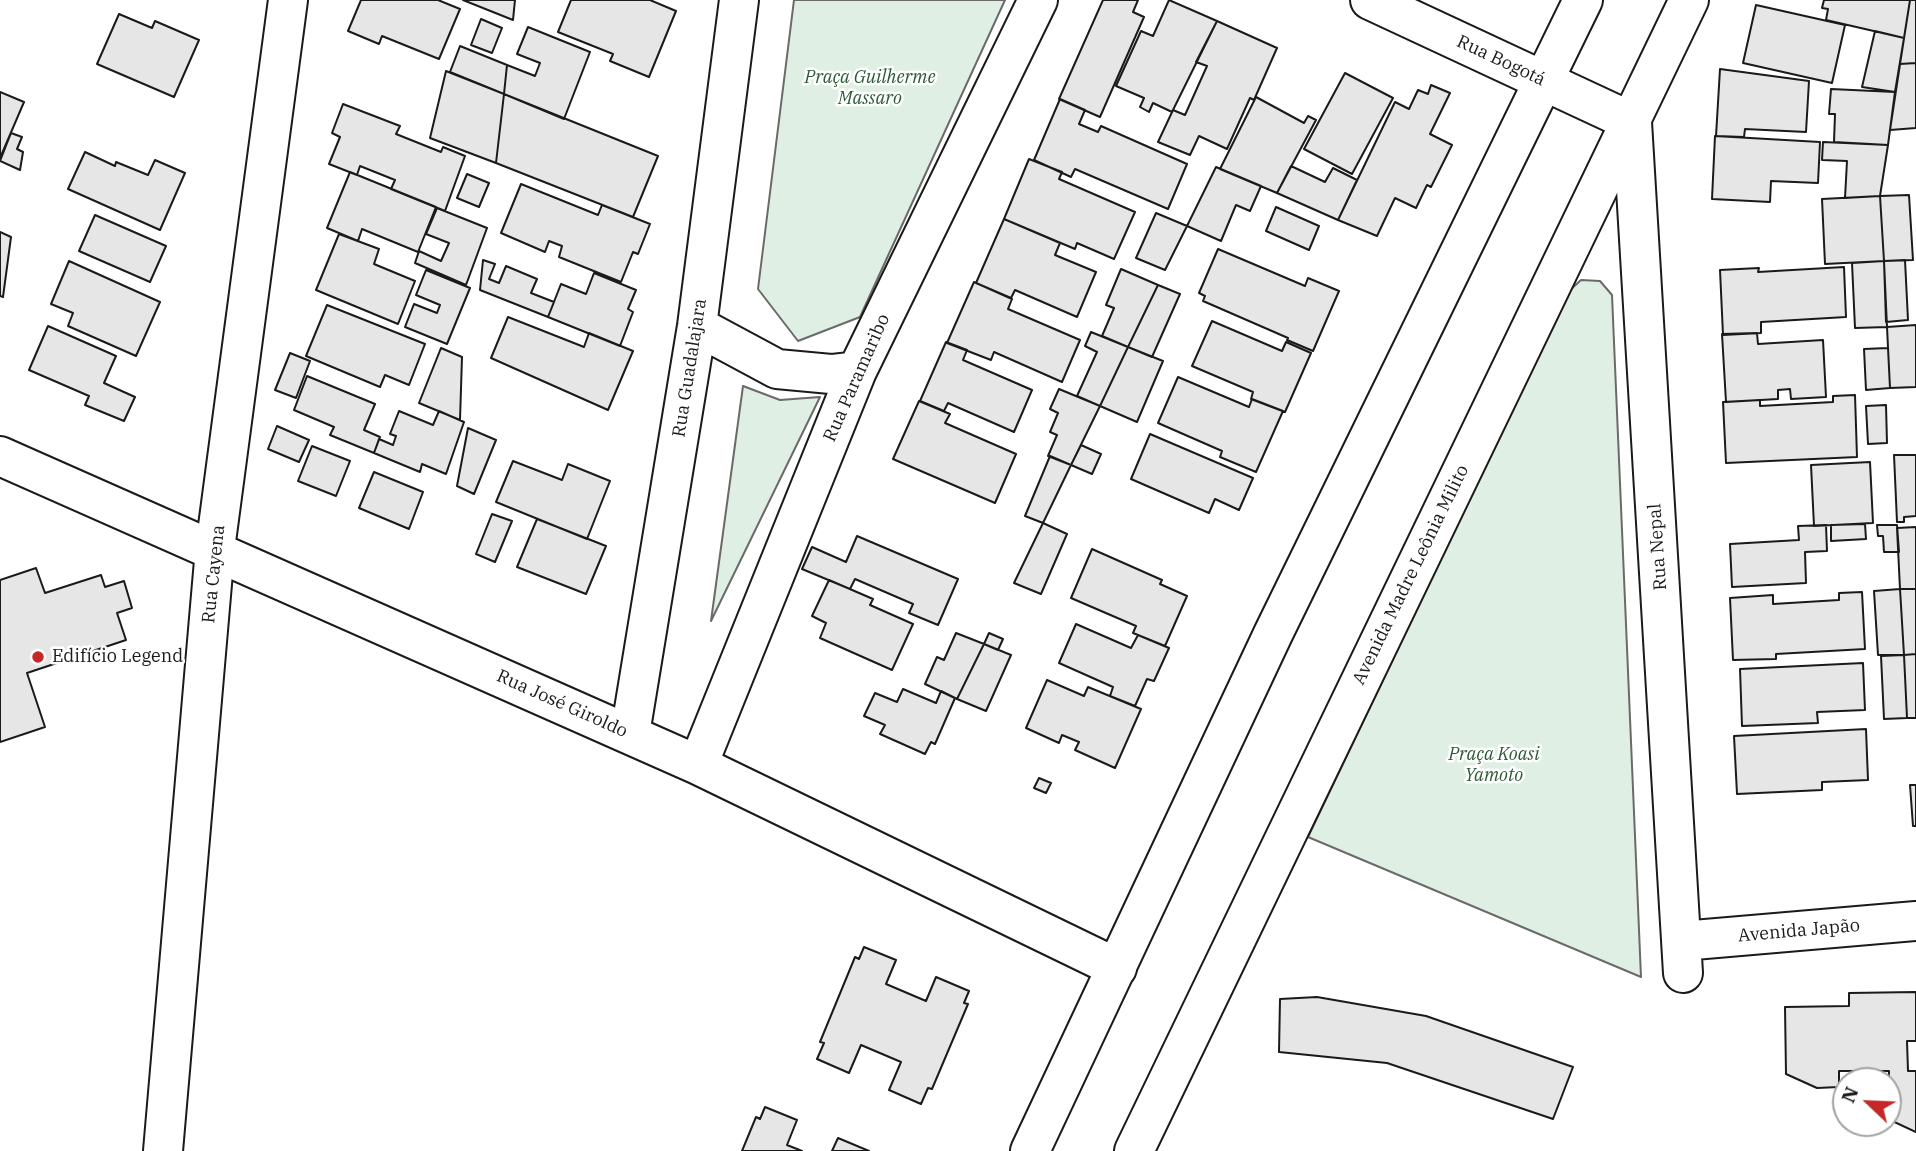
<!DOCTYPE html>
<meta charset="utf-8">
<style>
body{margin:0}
#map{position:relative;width:1916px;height:1151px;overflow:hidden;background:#fff;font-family:"IBM Plex Serif",serif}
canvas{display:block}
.north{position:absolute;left:1832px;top:1067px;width:70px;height:70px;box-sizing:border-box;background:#fff;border:2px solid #a3a3a3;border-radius:50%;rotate:293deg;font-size:19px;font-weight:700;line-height:28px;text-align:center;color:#1a1a1a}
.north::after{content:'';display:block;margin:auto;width:24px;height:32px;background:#c62828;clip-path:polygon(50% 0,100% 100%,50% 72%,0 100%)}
</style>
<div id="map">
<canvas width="1916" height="1151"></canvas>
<div class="north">N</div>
</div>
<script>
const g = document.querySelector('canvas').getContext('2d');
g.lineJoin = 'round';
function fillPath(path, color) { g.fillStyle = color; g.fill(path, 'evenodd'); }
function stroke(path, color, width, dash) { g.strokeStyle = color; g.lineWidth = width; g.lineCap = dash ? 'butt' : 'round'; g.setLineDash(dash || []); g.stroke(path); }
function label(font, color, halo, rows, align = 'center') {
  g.font = font + ' "IBM Plex Serif",serif'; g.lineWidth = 5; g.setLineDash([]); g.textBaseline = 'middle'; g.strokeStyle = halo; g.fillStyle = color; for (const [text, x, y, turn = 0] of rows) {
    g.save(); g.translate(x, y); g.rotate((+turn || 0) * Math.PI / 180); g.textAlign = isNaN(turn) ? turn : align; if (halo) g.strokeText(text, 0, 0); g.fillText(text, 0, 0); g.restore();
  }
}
const green = new Path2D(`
 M 794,0 L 1005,0 L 860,317 L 798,341 L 758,289 Z
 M 1581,280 L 1600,281 L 1612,295 L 1641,977 L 1308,837 L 1568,292 Z
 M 743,386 L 780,400 L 820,397 L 711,621 Z`);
fillPath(green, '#e0efe3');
stroke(green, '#6a6a6a', 2);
const building = new Path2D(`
 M 361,0 L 438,0 L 460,9 L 439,59 L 382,36 L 379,44 L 348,31 Z
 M 463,0 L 515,0 L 513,20 Z
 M 571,0 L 650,0 L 676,11 L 649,77 L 610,61 L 613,54 L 558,32 Z
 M 1103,0 L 1138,0 L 1133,12 L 1144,17 L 1100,117 L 1059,99 Z
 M 1169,0 L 1217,21 L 1173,110 L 1172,112 L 1153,103 L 1149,112 L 1140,107 L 1144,98 L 1116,86 L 1141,31 L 1153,36 Z
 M 1824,0 L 1910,0 L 1904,38 L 1826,20 L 1828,9 L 1822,8 Z
 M 1910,0 L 1916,0 L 1916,63 L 1900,64 Z
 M 1756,5 L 1845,25 L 1832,83 L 1743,63 Z
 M 119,14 L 152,28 L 155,21 L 199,40 L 174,97 L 97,64 Z
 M 481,19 L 502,28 L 492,53 L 471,45 Z
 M 1217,21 L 1277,48 L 1254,100 L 1250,98 L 1227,149 L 1199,136 L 1190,155 L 1158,142 L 1173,110 L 1185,115 L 1207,66 L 1196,62 Z
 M 528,27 L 590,52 L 564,119 L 504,94 L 507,65 L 535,76 L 540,63 L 517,54 Z
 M 1875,31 L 1904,38 L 1895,92 L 1862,87 Z
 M 460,46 L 507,65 L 504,94 L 450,72 Z
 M 1916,63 L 1916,128 L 1890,130 L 1900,64 Z
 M 1720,69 L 1809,81 L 1806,132 L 1745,129 L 1744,137 L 1716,136 Z
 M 446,71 L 504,94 L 496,163 L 430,138 Z
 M 1345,73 L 1393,98 L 1352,174 L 1304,149 Z
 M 1431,85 L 1450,93 L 1430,134 L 1452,145 L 1431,187 L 1427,185 L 1416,208 L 1395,198 L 1377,236 L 1338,220 L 1395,102 L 1409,109 L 1418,90 L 1428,94 Z
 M 1831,89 L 1895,92 L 1888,145 L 1834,142 L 1835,114 L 1829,114 Z
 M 0,92 L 24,102 L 0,158 Z
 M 504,94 L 658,156 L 633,217 L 496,163 Z
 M 1256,97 L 1304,123 L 1308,116 L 1316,120 L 1277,193 L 1220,169 Z
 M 1060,99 L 1085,110 L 1079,124 L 1098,132 L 1101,126 L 1187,164 L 1168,209 L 1075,169 L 1071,177 L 1034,160 Z
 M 343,104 L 400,126 L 396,134 L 441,152 L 443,147 L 465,156 L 445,211 L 391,189 L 395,180 L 360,166 L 357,175 L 329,164 L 340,137 L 332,133 Z
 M 11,133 L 22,137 L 17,149 L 23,152 L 20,170 L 0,161 Z
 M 1715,136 L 1820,142 L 1818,183 L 1771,181 L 1770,202 L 1712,199 Z
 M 1823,142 L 1888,145 L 1880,196 L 1845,198 L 1847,161 L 1822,160 Z
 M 85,152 L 115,166 L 116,162 L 148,175 L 155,160 L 185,173 L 160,230 L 68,189 Z
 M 1029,159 L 1062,172 L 1059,179 L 1135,212 L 1114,259 L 1077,243 L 1075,249 L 1004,219 Z
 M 1291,166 L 1325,182 L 1333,168 L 1357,180 L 1338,220 L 1277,193 Z
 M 1216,167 L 1261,186 L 1250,211 L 1236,205 L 1221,241 L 1187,226 Z
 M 350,172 L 436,207 L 418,252 L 362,229 L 358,241 L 327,228 Z
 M 467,174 L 489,183 L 479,207 L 457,198 Z
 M 521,184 L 598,215 L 602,205 L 650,224 L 638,254 L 633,252 L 621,282 L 559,257 L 562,246 L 549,241 L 545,252 L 501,233 Z
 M 1909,195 L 1913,260 L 1884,261 L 1880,196 Z
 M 1880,196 L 1884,261 L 1825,264 L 1822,199 Z
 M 1276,207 L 1319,226 L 1309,250 L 1266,231 Z
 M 437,208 L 487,228 L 466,285 L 415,263 L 419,251 L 441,261 L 449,243 L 426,234 Z
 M 1156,213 L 1187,226 L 1165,270 L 1136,258 Z
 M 95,215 L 166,246 L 150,282 L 79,251 Z
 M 1004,219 L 1060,243 L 1055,255 L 1096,272 L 1077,317 L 1015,290 L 1011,298 L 976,283 Z
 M 0,232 L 11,237 L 3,297 L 0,296 Z
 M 339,234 L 379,249 L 374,264 L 415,281 L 398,324 L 316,290 Z
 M 1218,249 L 1305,286 L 1308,278 L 1339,291 L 1313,351 L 1287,340 L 1288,338 L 1203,301 L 1205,296 L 1199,293 Z
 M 483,260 L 495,264 L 489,279 L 499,283 L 506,266 L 537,279 L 531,293 L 554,302 L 548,317 L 480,290 Z
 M 1905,260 L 1908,320 L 1886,322 L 1884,261 Z
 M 69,261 L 160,302 L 136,356 L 68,326 L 73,313 L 51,304 Z
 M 1884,261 L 1887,327 L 1855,328 L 1852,263 Z
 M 1844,267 L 1846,317 L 1761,322 L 1761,333 L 1723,335 L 1720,270 L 1759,268 L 1758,272 Z
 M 1121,269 L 1158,285 L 1128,347 L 1102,336 L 1114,308 L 1106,305 Z
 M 426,270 L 470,288 L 447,344 L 405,327 L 414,304 L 437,313 L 440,305 L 416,295 Z
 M 594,273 L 636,290 L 628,309 L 633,312 L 620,346 L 548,317 L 561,284 L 586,294 Z
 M 974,282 L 1012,299 L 1008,309 L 1080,340 L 1062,382 L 994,352 L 991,360 L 947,343 Z
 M 1158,285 L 1180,294 L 1152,357 L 1128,347 Z
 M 327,305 L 425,344 L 409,385 L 385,375 L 380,387 L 306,356 Z
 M 508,317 L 584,347 L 589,333 L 633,351 L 608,410 L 491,358 Z
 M 1212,321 L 1282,351 L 1286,342 L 1311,353 L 1285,412 L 1251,399 L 1253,392 L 1192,366 Z
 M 1916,325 L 1916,387 L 1890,388 L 1887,327 Z
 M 48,326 L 116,356 L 104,383 L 135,397 L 124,421 L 85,405 L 89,396 L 29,370 Z
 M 1091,332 L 1128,347 L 1100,406 L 1077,396 L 1097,352 L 1085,346 Z
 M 1757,333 L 1758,344 L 1823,340 L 1826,397 L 1791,399 L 1790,389 L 1778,390 L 1778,399 L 1726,402 L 1722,334 Z
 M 946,342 L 967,350 L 963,360 L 1032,390 L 1014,432 L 948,403 L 944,411 L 920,401 Z
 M 1128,347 L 1163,361 L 1137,422 L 1100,406 Z
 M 441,348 L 462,357 L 460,420 L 419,403 Z
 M 1888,348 L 1890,388 L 1866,390 L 1864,349 Z
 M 290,353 L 310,361 L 296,398 L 275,390 Z
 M 307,376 L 375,404 L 364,430 L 380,437 L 374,453 L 330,435 L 334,427 L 294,410 Z
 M 1178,377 L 1249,407 L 1252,399 L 1283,411 L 1256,472 L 1220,457 L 1222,451 L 1158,423 Z
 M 1059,389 L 1100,406 L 1071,465 L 1048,456 L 1057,435 L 1050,432 L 1058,413 L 1050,409 Z
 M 1855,395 L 1857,457 L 1726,463 L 1723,402 L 1760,400 L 1760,406 L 1833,402 L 1833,396 Z
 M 919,401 L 950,414 L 945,423 L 1016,454 L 995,503 L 893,459 Z
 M 1886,405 L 1887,443 L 1868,444 L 1866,406 Z
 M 399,411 L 433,425 L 439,411 L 464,422 L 446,474 L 422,464 L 420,472 L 374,453 L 379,439 L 393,445 L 396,436 L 390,434 Z
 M 277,426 L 309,440 L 299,462 L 268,449 Z
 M 468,428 L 496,440 L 474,494 L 457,486 Z
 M 1150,434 L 1253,478 L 1239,510 L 1215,499 L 1209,513 L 1131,479 Z
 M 1081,445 L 1101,454 L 1092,474 L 1071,465 Z
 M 312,446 L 350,461 L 336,496 L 298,481 Z
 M 1894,455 L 1916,455 L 1916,516 L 1904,517 L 1904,522 L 1897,522 Z
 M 1050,456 L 1071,465 L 1043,523 L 1025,516 Z
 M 513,461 L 562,480 L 568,464 L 610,481 L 587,539 L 496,502 Z
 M 1870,462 L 1873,523 L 1814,526 L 1811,465 Z
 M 374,472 L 423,492 L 409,529 L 359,508 Z
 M 492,514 L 512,521 L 495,562 L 476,554 Z
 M 537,519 L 606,546 L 586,594 L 517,567 Z
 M 1043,523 L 1067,534 L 1041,594 L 1014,583 Z
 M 1865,524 L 1866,539 L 1831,541 L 1831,525 Z
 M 1826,525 L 1827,551 L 1805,552 L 1806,583 L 1732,587 L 1730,544 L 1799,540 L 1798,526 Z
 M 1877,525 L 1897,525 L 1899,552 L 1884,552 L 1883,536 L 1878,536 Z
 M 1916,527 L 1916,589 L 1900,589 L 1897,528 Z
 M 857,536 L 958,579 L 938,625 L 909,613 L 913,604 L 855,579 L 850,589 L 802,569 L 812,547 L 846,562 Z
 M 1092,549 L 1162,580 L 1160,584 L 1187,596 L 1165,646 L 1133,633 L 1136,626 L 1071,598 Z
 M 36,568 L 45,593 L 101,575 L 105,587 L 124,581 L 132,608 L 117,613 L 126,640 L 27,673 L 45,727 L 0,742 L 0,580 Z
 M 829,580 L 873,599 L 870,605 L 913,624 L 892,670 L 820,638 L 826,623 L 812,616 Z
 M 1900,589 L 1916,589 L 1916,654 L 1904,655 Z
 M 1900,589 L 1904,655 L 1878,655 L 1874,591 Z
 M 1862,592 L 1865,649 L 1776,654 L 1776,659 L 1733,660 L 1730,598 L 1773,595 L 1773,604 L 1839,600 L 1839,593 Z
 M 1076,624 L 1131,648 L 1138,635 L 1169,648 L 1154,681 L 1147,679 L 1135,706 L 1110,696 L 1113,687 L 1059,663 Z
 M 956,633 L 984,644 L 957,699 L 925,684 L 937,657 L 944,660 Z
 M 989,633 L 1003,639 L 998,650 L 984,644 Z
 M 984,644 L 1011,655 L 986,711 L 957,699 Z
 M 1916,654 L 1916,718 L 1907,718 L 1904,655 Z
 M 1904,655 L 1907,718 L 1884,719 L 1881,656 Z
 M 1863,663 L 1865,710 L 1817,712 L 1818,723 L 1742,726 L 1740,669 Z
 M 1047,680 L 1084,696 L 1088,687 L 1141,709 L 1115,768 L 1075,750 L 1079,742 L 1062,735 L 1059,743 L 1026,728 Z
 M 903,689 L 936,703 L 941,691 L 955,698 L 935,744 L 931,742 L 925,754 L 880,734 L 885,725 L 864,716 L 875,693 L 897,702 Z
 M 1866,729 L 1868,780 L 1822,782 L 1822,790 L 1737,794 L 1734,736 Z
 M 1039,778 L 1051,783 L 1046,793 L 1034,788 Z
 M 1910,785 L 1916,785 L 1916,826 L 1913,826 Z
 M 864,947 L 896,960 L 886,984 L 926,1001 L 936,977 L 969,991 L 964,1003 L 968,1004 L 932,1089 L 928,1088 L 921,1104 L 889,1090 L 901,1062 L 861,1045 L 849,1073 L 817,1059 L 824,1043 L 820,1042 L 855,957 L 859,959 Z
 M 1916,992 L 1916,1041 L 1907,1041 L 1908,1071 L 1916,1071 L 1916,1132 L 1888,1119 L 1889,1071 L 1839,1071 L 1839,1087 L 1817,1088 L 1786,1074 L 1785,1007 L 1849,1006 L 1849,993 Z
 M 1317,997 L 1426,1016 L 1573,1067 L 1553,1119 L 1387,1063 L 1279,1052 L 1280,999 Z
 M 765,1107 L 797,1120 L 787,1145 L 802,1151 L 742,1151 L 756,1117 L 760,1119 Z
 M 838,1138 L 869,1151 L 832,1151 Z`);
fillPath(building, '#e6e6e6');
stroke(building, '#1a1a1a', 2);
const minor = new Path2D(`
 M 1370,0 L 1632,122 L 1683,973
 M 697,326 L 777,369 L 831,374 L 857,371
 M 0,456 L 698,765 L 1117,968
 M 630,734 L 697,326 L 739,0
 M 698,765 L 857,371 L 1038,0
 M 1682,941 L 1916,921
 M 163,1151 L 215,549 L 288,0`);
const major = new Path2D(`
 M 1030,1151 L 1273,634 L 1583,0
 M 1134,1151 L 1689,0`);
stroke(minor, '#1a1a1a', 42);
stroke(major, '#1a1a1a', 42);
stroke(minor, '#fff', 38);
stroke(major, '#fff', 38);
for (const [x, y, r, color] of [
 [38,657,7,"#c62828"]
]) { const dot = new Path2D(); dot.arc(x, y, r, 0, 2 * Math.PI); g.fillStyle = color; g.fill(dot); stroke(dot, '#fff', 2.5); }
label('18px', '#1a1a1a', '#fff', [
 ["Rua Bogotá",1501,61,25],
 ["Rua Guadalajara",690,368,-81],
 ["Rua Paramaribo",857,378,-66],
 ["Rua Nepal",1658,547,-94],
 ["Rua Cayena",214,574,-84],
 ["Avenida Madre Leônia Milito",1411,575,-64],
 ["Rua José Giroldo",562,704,24],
 ["Avenida Japão",1799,931,-5]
]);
label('italic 18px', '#2b5a34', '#fff', [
 ["Praça Guilherme",870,78],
 ["Massaro",870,99],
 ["Praça Koasi",1494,755],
 ["Yamoto",1494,776]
]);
label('18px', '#1a1a1a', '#fff', [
 ["Edifício Legend",52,657]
], 'left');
</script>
